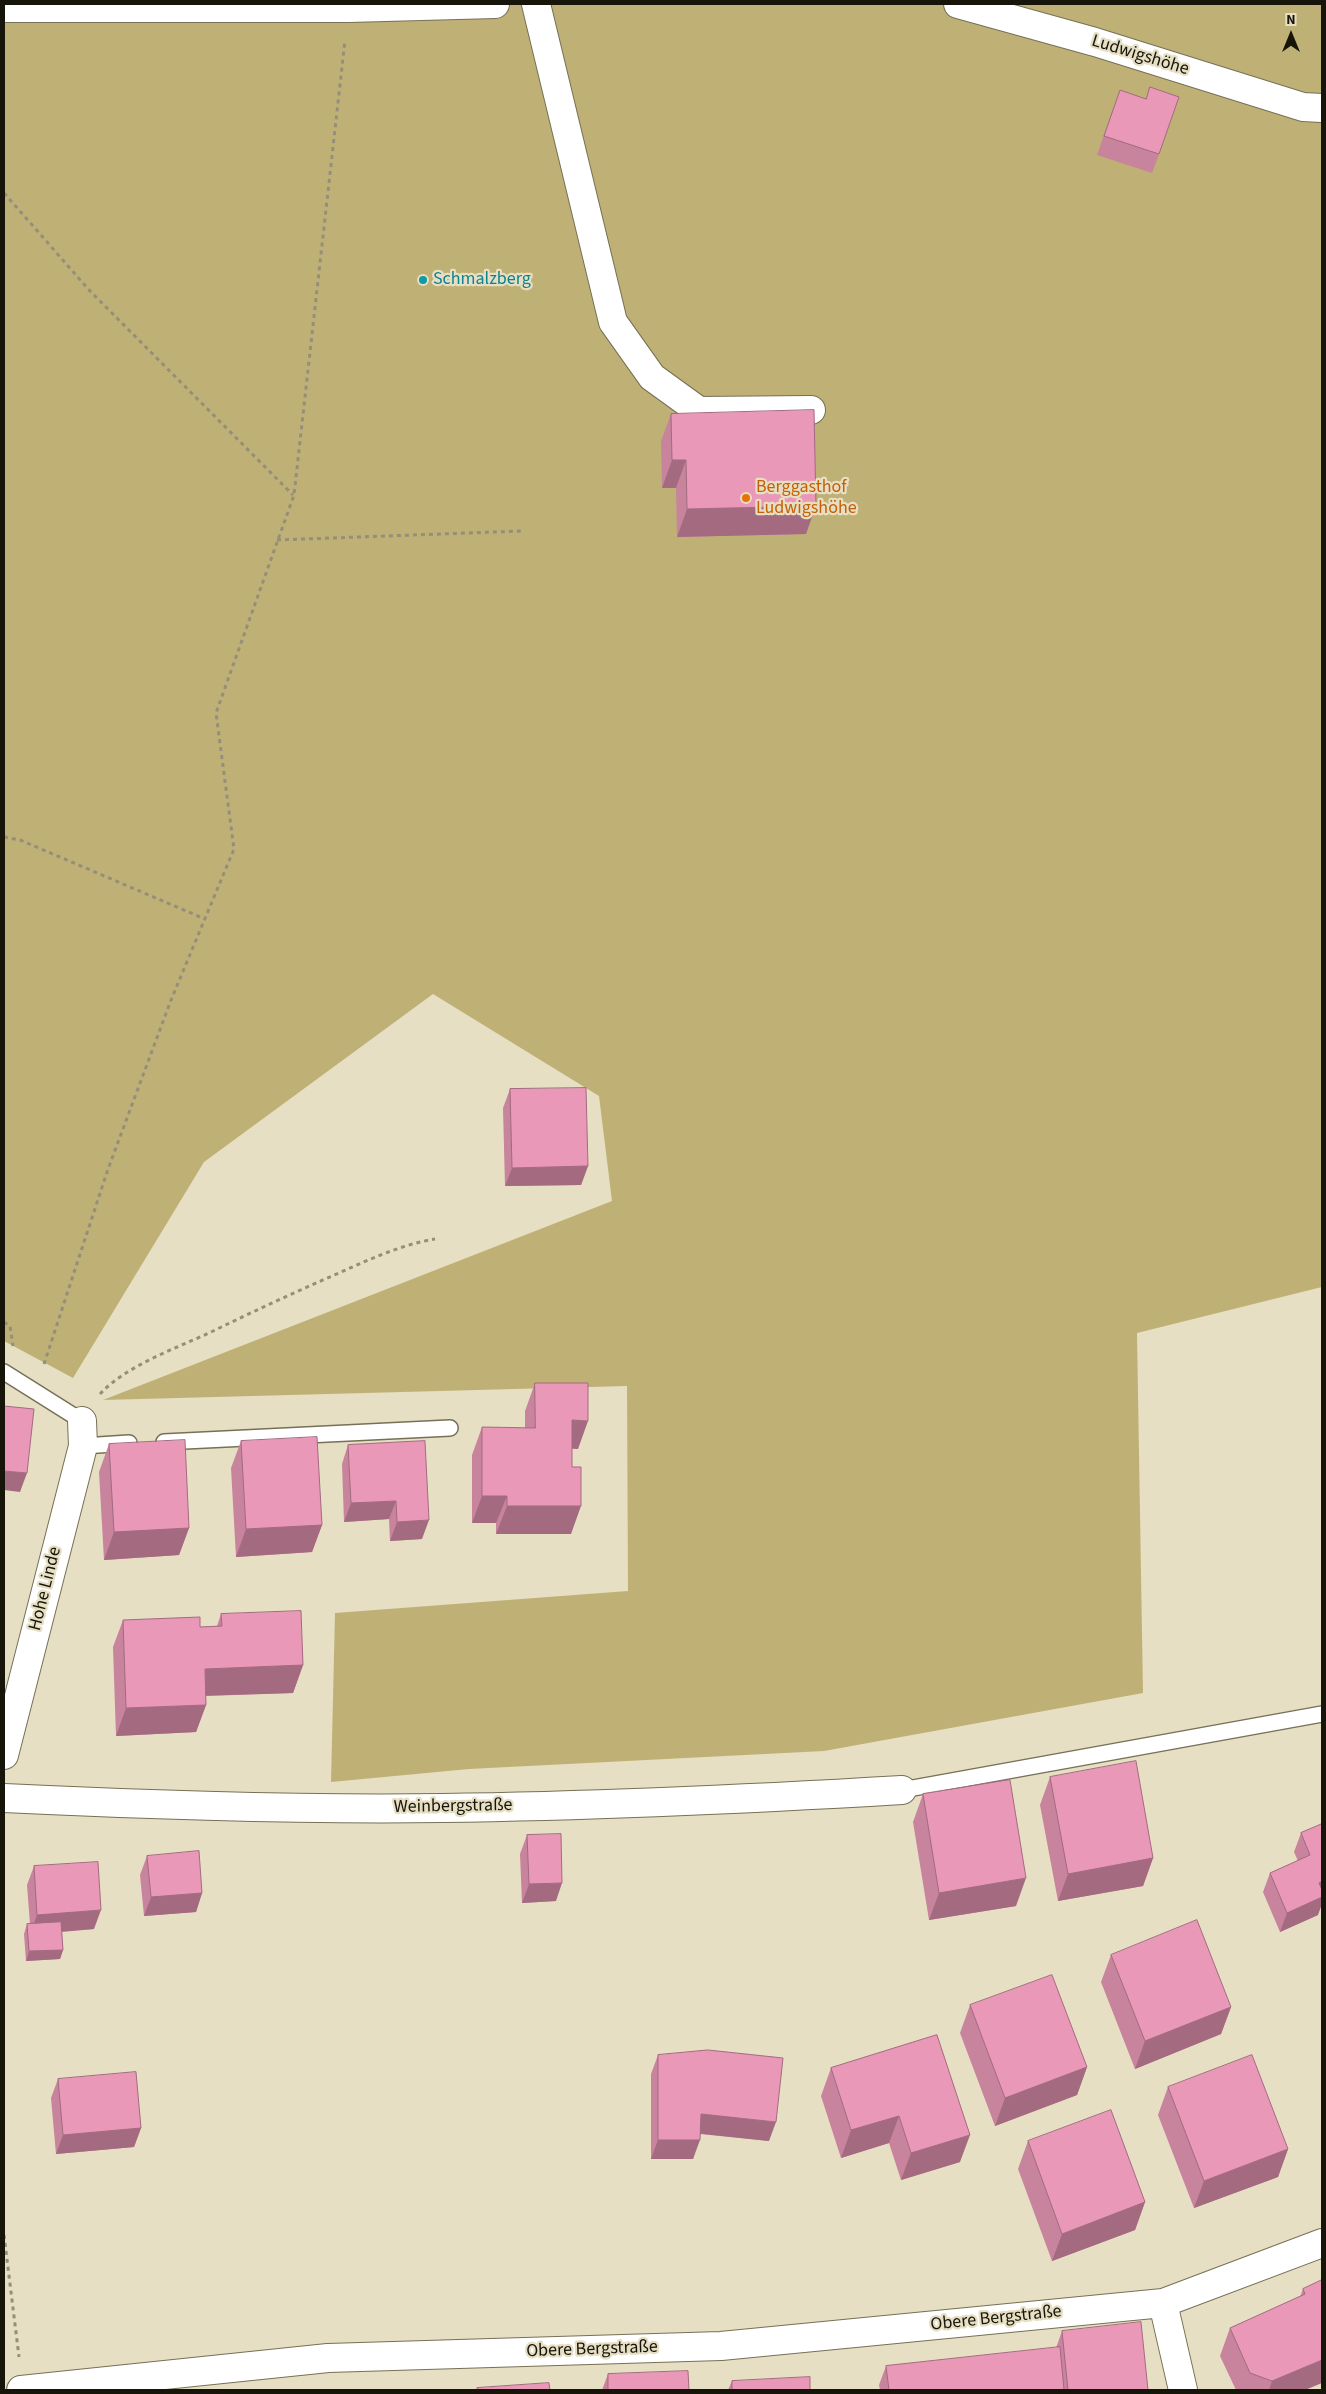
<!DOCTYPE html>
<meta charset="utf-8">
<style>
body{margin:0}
#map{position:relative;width:1326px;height:2394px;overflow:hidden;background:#e6dfc3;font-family:"Source Sans 3",sans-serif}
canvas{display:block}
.frame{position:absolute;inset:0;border:5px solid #17140a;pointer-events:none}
.north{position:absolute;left:1266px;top:10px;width:50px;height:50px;-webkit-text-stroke:4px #e6dfc3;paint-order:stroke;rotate:0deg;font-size:14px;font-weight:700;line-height:20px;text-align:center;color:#17140a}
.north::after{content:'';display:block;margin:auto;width:18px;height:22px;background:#17140a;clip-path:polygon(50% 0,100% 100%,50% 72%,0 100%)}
</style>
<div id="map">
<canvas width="1326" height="2394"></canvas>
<div class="frame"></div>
<div class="north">N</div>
</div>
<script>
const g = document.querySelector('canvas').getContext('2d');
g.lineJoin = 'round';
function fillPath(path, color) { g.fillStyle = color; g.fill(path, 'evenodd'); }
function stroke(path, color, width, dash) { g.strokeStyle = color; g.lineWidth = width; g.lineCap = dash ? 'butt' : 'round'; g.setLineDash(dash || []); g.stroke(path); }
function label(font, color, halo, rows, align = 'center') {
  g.font = font + ' "Source Sans 3",sans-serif'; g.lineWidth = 4.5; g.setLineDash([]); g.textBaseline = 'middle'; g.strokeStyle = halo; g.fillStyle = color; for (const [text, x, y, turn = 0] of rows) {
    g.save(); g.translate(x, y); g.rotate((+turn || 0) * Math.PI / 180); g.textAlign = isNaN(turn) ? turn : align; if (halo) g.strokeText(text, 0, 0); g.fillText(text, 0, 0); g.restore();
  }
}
fillPath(new Path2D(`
 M 4,4 L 1322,4 L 1322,1287 L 1137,1333 L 1143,1693 L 824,1751 L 469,1769 L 331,1782 L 335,1613 L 628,1591 L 627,1386 L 103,1400 L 612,1201 L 599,1096 L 433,994 L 204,1162 L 73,1378 L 4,1341 Z`), '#bfb176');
const service = new Path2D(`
 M 4,1372 L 82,1421
 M 164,1442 L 450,1428
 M 83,1446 L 129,1443
 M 902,1790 L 1322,1714`);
const minor = new Path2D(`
 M 536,4 L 613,322 L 652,377 L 699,411 L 811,410
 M 958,4 L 1095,42 L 1303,107 L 1322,108
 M 4,8 L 348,8 L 495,4
 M 4,1755 L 83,1446 L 82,1421
 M 4,1798 C 150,1805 296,1810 442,1808 C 595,1806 749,1799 902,1790
 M 1163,2303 L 1183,2390
 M 21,2390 L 328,2358 L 721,2346 L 1163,2303 L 1322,2243`);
stroke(service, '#767056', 18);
stroke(minor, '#767056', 30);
stroke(new Path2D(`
 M 4,193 L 90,291 L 293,495
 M 277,540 L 522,531
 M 4,837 L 20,840 L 205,919
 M 4,1322 L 10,1326 L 13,1346
 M 44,1364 L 108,1169 L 171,1000 L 234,849 L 216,713 L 294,495 L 345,40
 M 100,1394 C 126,1366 174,1349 209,1333 C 250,1313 291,1294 332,1276 C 366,1261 399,1245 435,1239
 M 4,2235 L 19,2357`), '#958f7a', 3, [4, 4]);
stroke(service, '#fff', 15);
stroke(minor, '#fff', 28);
fillPath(new Path2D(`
 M 1113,109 L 1159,154 L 1152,173 L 1097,155 Z
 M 671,414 L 806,534 L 677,537 L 676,488 L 662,488 L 661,441 Z
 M 510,1089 L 588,1166 L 581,1185 L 505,1186 L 503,1108 Z
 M 535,1383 L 578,1449 L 572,1448 L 571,1534 L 496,1534 L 496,1523 L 472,1523 L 472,1455 L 482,1427 L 525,1428 L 525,1411 Z
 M 241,1441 L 322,1525 L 312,1552 L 236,1557 L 231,1468 Z
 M 425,1441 L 422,1539 L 390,1541 L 389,1519 L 344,1522 L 342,1464 L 348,1445 Z
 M 109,1444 L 189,1528 L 179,1555 L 104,1560 L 99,1472 Z
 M 221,1614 L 303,1665 L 293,1693 L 206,1696 L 206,1705 L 196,1732 L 116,1736 L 113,1647 L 123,1620 L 200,1627 L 217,1626 Z
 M 1050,1777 L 1153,1858 L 1143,1886 L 1058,1901 L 1040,1805 Z
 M 923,1794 L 1016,1906 L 929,1920 L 913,1822 Z
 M 1322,1824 L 1318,1915 L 1280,1932 L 1263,1892 L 1270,1873 L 1298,1861 L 1294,1852 L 1301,1833 Z
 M 527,1835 L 556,1901 L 522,1903 L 520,1854 Z
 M 147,1856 L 202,1893 L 196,1912 L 144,1916 L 140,1875 Z
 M 34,1866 L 94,1929 L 62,1932 L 63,1950 L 60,1959 L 26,1961 L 24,1934 L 27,1924 L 30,1924 L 27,1885 Z
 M 1111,1955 L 1231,2007 L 1221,2034 L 1135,2069 L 1101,1982 Z
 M 970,2005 L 1087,2067 L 1077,2095 L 995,2126 L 960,2033 Z
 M 937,2035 L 960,2162 L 901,2180 L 889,2143 L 841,2158 L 821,2096 L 831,2068 Z
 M 658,2055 L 769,2141 L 700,2134 L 693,2159 L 651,2159 L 651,2074 Z
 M 58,2079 L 141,2128 L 134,2147 L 56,2154 L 51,2098 Z
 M 1168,2087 L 1288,2149 L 1278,2177 L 1194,2208 L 1158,2115 Z
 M 1028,2141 L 1145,2202 L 1135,2230 L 1052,2261 L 1018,2169 Z
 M 1322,2280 L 1305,2390 L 1236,2390 L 1220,2356 L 1230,2328 L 1300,2297 L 1303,2289 Z
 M 1062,2331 L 1148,2390 L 880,2390 L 879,2385 L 886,2366 L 1056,2348 Z
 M 608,2374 L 689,2390 L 602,2390 Z
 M 732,2381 L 810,2390 L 728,2390 Z`), '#c8839d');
fillPath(new Path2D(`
 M 672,460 L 686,460 L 676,488 L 662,488 Z
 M 816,506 L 806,534 L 677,537 L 687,509 Z
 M 588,1166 L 581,1185 L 505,1186 L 512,1168 Z
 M 572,1420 L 588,1421 L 578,1449 L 562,1448 Z
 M 4,1471 L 27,1473 L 20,1492 L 4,1490 Z
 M 482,1496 L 507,1496 L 496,1523 L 472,1523 Z
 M 396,1501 L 389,1519 L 344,1522 L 351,1503 Z
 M 507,1506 L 581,1506 L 571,1534 L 496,1534 Z
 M 429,1520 L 422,1539 L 390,1541 L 397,1522 Z
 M 322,1525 L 312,1552 L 236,1557 L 246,1529 Z
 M 189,1528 L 179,1555 L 104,1560 L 114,1532 Z
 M 303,1665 L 293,1693 L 195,1696 L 205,1669 Z
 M 206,1705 L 196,1732 L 116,1736 L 126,1708 Z
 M 1153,1858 L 1143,1886 L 1058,1901 L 1068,1874 Z
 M 1026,1878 L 1016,1906 L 929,1920 L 939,1893 Z
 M 1322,1881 L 1322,1897 L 1319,1883 Z
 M 562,1883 L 556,1901 L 522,1903 L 529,1884 Z
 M 202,1893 L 196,1912 L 144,1916 L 151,1897 Z
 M 1322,1897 L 1322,1904 L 1318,1915 L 1280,1932 L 1287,1913 Z
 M 101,1910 L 94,1929 L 30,1934 L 37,1915 Z
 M 63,1950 L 60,1959 L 26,1961 L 29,1951 Z
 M 1231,2007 L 1221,2034 L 1135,2069 L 1145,2041 Z
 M 1087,2067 L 1077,2095 L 995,2126 L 1005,2098 Z
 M 701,2114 L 776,2122 L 769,2141 L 694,2133 Z
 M 899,2116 L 889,2143 L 841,2158 L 851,2130 Z
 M 141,2128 L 134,2147 L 56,2154 L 63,2135 Z
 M 970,2135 L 960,2162 L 901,2180 L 911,2153 Z
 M 658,2140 L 700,2140 L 693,2159 L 651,2159 Z
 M 1288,2149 L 1278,2177 L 1194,2208 L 1204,2181 Z
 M 1145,2202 L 1135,2230 L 1052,2261 L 1062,2234 Z
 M 1322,2360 L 1322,2383 L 1305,2390 L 1269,2390 L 1272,2381 Z`), '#a36a80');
const building = new Path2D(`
 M 1150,87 L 1179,97 L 1159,154 L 1104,136 L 1120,90 L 1146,99 Z
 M 814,410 L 816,506 L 687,509 L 686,460 L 672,460 L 671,414 Z
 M 586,1088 L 588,1166 L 512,1168 L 510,1089 Z
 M 535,1383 L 588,1383 L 588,1421 L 572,1420 L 572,1467 L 581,1467 L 581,1506 L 507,1506 L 507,1496 L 482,1496 L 482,1427 L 535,1428 Z
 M 4,1406 L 34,1409 L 27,1473 L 4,1471 Z
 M 317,1437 L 322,1525 L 246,1529 L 241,1441 Z
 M 185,1440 L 189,1528 L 114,1532 L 109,1444 Z
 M 425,1441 L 429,1520 L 397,1522 L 396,1501 L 351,1503 L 348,1445 Z
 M 301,1611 L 303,1665 L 205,1669 L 206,1705 L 126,1708 L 123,1620 L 200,1617 L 200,1627 L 222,1626 L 221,1614 Z
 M 1136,1761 L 1153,1858 L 1068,1874 L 1050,1777 Z
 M 1010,1780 L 1026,1878 L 939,1893 L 923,1794 Z
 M 1322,1824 L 1322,1881 L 1319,1883 L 1322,1890 L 1322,1897 L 1287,1913 L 1270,1873 L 1310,1855 L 1301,1833 Z
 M 561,1834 L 562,1883 L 529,1884 L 527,1835 Z
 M 199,1851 L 202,1893 L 151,1897 L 147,1856 Z
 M 98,1862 L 101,1910 L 37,1915 L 34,1866 Z
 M 1197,1920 L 1231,2007 L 1145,2041 L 1111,1955 Z
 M 61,1922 L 63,1950 L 29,1951 L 27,1924 Z
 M 1052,1975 L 1087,2067 L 1005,2098 L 970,2005 Z
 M 937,2035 L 970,2135 L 911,2153 L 899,2116 L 851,2130 L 831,2068 Z
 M 708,2050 L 783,2058 L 776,2122 L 701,2114 L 700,2140 L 658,2140 L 658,2055 Z
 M 1252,2055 L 1288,2149 L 1204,2181 L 1168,2087 Z
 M 136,2072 L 141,2128 L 63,2135 L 58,2079 Z
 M 1111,2110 L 1145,2202 L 1062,2234 L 1028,2141 Z
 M 1322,2280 L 1322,2360 L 1272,2381 L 1250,2373 L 1230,2328 L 1305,2294 L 1303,2289 Z
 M 1141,2322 L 1148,2390 L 1068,2390 L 1062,2331 Z
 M 1060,2347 L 1064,2390 L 889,2390 L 886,2366 Z
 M 688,2371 L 689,2390 L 608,2390 L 608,2374 Z
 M 810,2377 L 810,2390 L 732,2390 L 732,2381 Z
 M 549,2383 L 550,2390 L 477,2390 L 477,2388 Z`);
fillPath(building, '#e998b7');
stroke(building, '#a36a80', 1);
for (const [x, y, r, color] of [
 [423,280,5,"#0f9aa8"],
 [746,498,5,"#e8710a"]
]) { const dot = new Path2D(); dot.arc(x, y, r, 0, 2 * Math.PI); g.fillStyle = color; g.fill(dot); stroke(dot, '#e6dfc3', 2); }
label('18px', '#17140a', '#e6dfc3', [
 ["Ludwigshöhe",1140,56,17],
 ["Hohe Linde",46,1589,-76],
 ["Weinbergstraße",453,1807,-1],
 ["Obere Bergstraße",996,2319,-6],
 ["Obere Bergstraße",592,2350,-2]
]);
label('18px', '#0d838f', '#e6dfc3', [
 ["Schmalzberg",433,280]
], 'left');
label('18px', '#c56008', '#e6dfc3', [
 ["Berggasthof",756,488],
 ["Ludwigshöhe",756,509]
], 'left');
</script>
